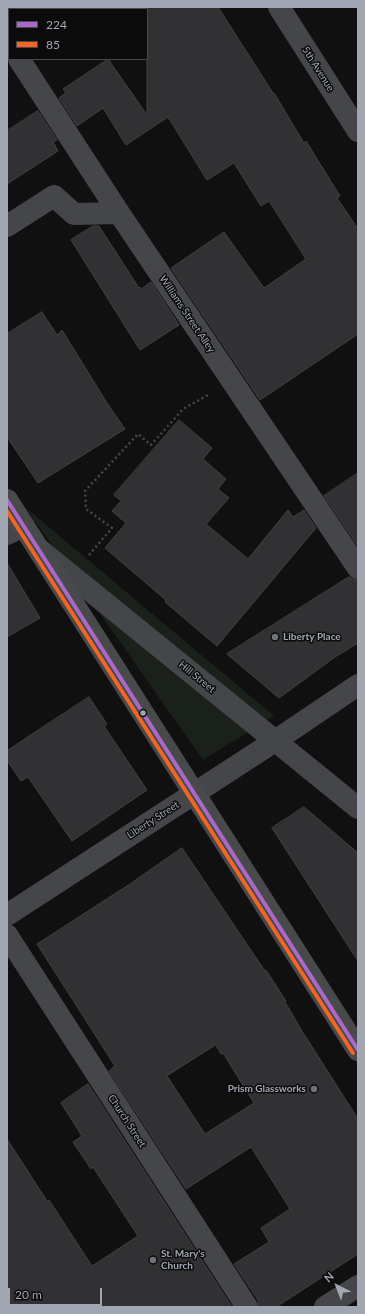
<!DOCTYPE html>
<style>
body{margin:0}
#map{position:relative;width:365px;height:1314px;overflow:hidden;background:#101011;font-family:Lato,sans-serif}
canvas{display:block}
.frame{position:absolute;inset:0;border:8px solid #a1a7b2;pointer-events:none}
.legend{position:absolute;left:8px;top:8px;width:140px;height:52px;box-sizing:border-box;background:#0b0b0c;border:1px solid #47494e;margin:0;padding:5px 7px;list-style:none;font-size:12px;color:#a1a7b2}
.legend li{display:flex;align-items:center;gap:8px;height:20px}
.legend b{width:20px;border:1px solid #47494e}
.north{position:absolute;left:317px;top:1266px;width:40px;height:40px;-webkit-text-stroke:3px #0b0b0c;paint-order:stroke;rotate:318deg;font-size:11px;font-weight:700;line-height:16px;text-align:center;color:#a1a7b2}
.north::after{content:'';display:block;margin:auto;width:14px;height:18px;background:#a1a7b2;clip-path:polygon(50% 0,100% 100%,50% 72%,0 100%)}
.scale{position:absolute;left:8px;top:1288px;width:94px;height:18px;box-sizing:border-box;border:2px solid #a1a7b2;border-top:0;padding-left:5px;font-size:12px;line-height:14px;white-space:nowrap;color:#a1a7b2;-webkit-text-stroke:3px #0b0b0c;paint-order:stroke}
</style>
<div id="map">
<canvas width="365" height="1314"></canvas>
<div class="frame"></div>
<ul class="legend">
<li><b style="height:5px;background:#ac68c9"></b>224</li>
<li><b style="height:5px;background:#f26522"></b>85</li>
</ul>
<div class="north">N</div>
<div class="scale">20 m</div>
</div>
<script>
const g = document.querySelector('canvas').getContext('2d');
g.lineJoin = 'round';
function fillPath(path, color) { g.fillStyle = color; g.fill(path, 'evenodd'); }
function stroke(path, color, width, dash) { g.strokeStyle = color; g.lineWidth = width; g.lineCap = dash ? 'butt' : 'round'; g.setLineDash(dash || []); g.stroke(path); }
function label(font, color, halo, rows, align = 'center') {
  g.font = font + ' Lato,sans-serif'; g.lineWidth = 3; g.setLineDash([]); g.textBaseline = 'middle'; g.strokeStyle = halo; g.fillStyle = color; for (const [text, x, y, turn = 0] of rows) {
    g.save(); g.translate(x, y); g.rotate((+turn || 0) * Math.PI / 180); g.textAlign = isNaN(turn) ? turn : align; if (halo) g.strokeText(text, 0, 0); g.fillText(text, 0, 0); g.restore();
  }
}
fillPath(new Path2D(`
 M 25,507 L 274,716 L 203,760 Z`), '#1a211b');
const building = new Path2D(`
 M 134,7 L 218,7 L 273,93 L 274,93 L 304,143 L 306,141 L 322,167 L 340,196 L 337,198 L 358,229 L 358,334 L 260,400 L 171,268 L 224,232 L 264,288 L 306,259 L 269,201 L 261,206 L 234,163 L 207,180 L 168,117 L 126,145 L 103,108 L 77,126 L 59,98 L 66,93 L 63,89 L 108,59 L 147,115 L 147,9 L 135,9 Z
 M 38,111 L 57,140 L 53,142 L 58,151 L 7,184 L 7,131 Z
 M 93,226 L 99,226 L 139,288 L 140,287 L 141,289 L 151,282 L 179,325 L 140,350 L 71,240 Z
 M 42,312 L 57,335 L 62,330 L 107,403 L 125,429 L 38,483 L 7,437 L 7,334 Z
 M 179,420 L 212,448 L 203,459 L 226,479 L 218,489 L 229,498 L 206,524 L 248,559 L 288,510 L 293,517 L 304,510 L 316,528 L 217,646 L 165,602 L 166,600 L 105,548 L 126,523 L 112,511 L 121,501 L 114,495 Z
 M 358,473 L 358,546 L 324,496 Z
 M 7,563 L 40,618 L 7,637 Z
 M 349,577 L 353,579 L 358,580 L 358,643 L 335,657 L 279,698 L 227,654 Z
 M 89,697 L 107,724 L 104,726 L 147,790 L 72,841 L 28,777 L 21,781 L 7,760 L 7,751 Z
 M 304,807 L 358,853 L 358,961 L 272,828 Z
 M 182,848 L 265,971 L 266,970 L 286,1001 L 285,1002 L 302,1031 L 358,1119 L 358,1254 L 276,1307 L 259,1307 L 258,1300 L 234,1264 L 269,1242 L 261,1228 L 290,1209 L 251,1147 L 186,1189 L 109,1071 L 115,1066 L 37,944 L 130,884 ZM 216,1045 L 221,1054 L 223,1053 L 254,1103 L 205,1134 L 167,1076 Z
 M 88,1084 L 232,1307 L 7,1307 L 7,1139 L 47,1201 L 49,1200 L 92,1266 L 138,1236 L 93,1167 L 91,1169 L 73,1142 L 82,1136 L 61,1103 Z`);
fillPath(building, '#313133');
stroke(building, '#404144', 1);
stroke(new Path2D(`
 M 89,555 L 112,528 L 86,509 L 85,491 L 138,434 L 151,445 L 183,409 L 208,395`), '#46484b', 2.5, [2, 3]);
stroke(new Path2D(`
 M 279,7 L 358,131
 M 7,40 L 9,43
 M 19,59 L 119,213 L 358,568
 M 7,226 L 54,196 L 74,214 L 119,213
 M 7,534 L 24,526
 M 40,550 L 358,808
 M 7,915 L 275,741 L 358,685
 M 7,935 L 247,1307
 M 325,1307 L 358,1286`), '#454649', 22);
stroke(new Path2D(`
 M 7,500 L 358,1050`), '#47494b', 22);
stroke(new Path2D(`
 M 7,500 L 358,1050`), '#ac68c9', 4);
stroke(new Path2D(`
 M 7,511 L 353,1053`), '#f26522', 4);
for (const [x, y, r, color] of [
 [275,637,4,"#6e727a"],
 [143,713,3.5,"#a1a7b2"],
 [314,1089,4,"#6e727a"],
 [153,1260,4,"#6e727a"]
]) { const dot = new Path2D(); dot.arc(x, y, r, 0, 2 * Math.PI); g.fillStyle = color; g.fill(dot); stroke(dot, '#0b0b0c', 1.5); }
label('10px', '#a1a7b2', '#0b0b0c', [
 ["5th Avenue",318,69,58],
 ["Williams Street Alley",187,314,56],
 ["Hill Street",197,677,39],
 ["Liberty Street",153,820,-33],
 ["Church Street",127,1121,57]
]);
label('bold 10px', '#a1a7b2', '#0b0b0c', [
 ["Liberty Place",283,637],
 ["Prism Glassworks",306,1089,"right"],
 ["St. Mary's",161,1254],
 ["Church",161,1266]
], 'left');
</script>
